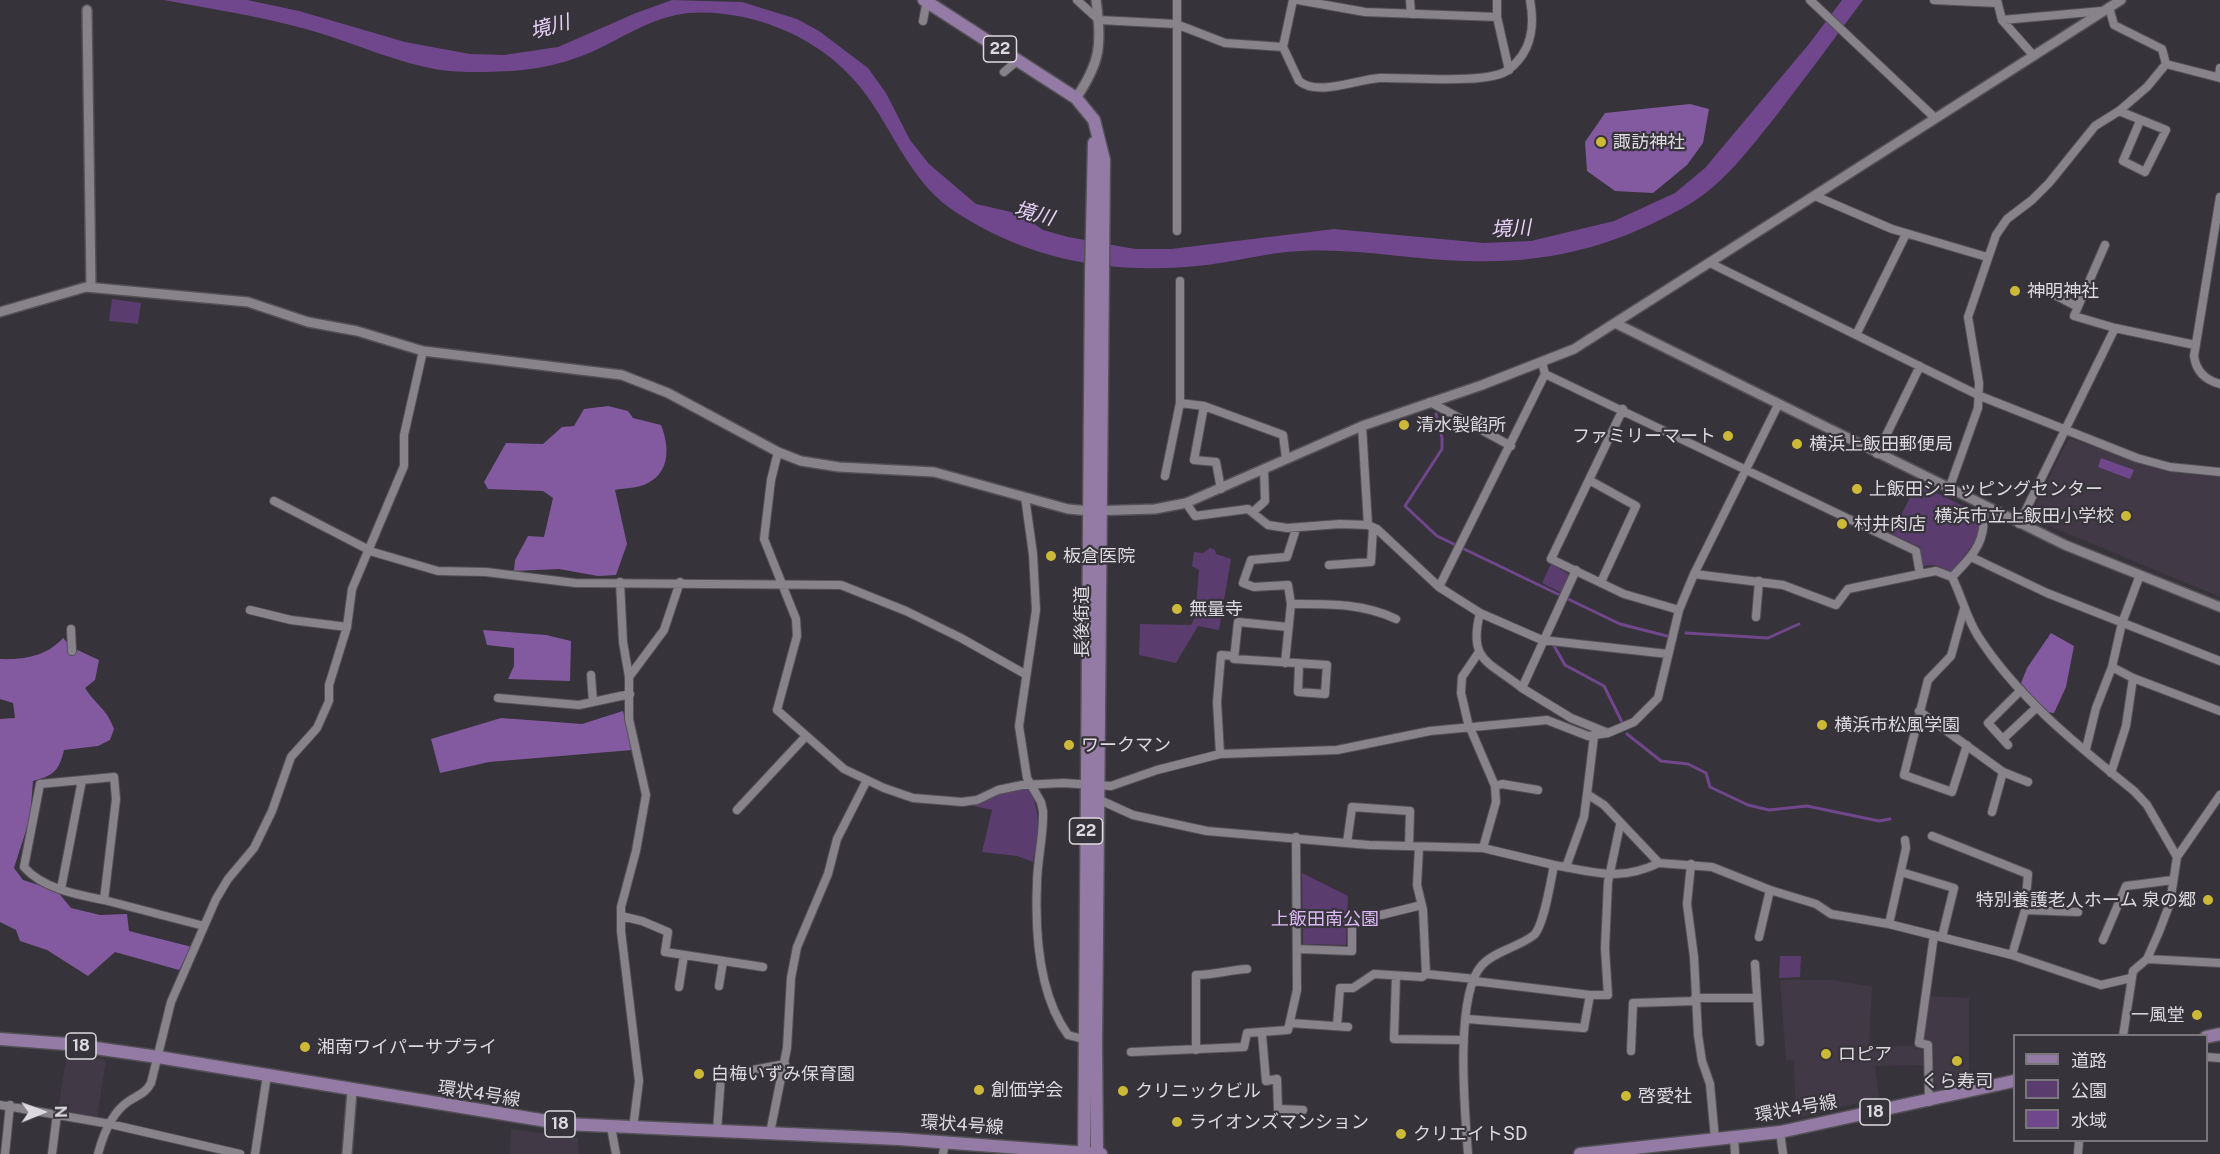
<!DOCTYPE html>
<meta charset="utf-8">
<style>
body{margin:0}
#map{position:relative;width:2220px;height:1154px;overflow:hidden;background:#37333a;font-family:"Public Sans","Noto Sans JP",sans-serif}
canvas{display:block}
.legend{position:absolute;left:2013px;top:1034px;width:195px;height:108px;box-sizing:border-box;background:#37333a;border:2px solid #79767c;margin:0;padding:8px 10px;list-style:none;font-size:18px;color:#dddadf}
.legend li{display:flex;align-items:center;gap:12px;height:30px}
.legend b{width:30px;border:2px solid #79767c}
.north{position:absolute;left:12px;top:1082px;width:60px;height:60px;-webkit-text-stroke:4px #37333a;paint-order:stroke;rotate:89deg;font-size:16px;font-weight:700;line-height:24px;text-align:center;color:#dddadf}
.north::after{content:'';display:block;margin:auto;width:21px;height:27px;background:#dddadf;clip-path:polygon(50% 0,100% 100%,50% 72%,0 100%)}
</style>
<div id="map">
<canvas width="2220" height="1154"></canvas>
<ul class="legend">
<li><b style="height:8px;background:#947ba6"></b>道路</li>
<li><b style="height:16px;background:#5a3d6e"></b>公園</li>
<li><b style="height:16px;background:#70478c"></b>水域</li>
</ul>
<div class="north">N</div>
</div>
<script>
const g = document.querySelector('canvas').getContext('2d');
g.lineJoin = 'round';
function fillPath(path, color) { g.fillStyle = color; g.fill(path, 'evenodd'); }
function stroke(path, color, width, dash) { g.strokeStyle = color; g.lineWidth = width; g.lineCap = dash ? 'butt' : 'round'; g.setLineDash(dash || []); g.stroke(path); }
function label(font, color, halo, rows, align = 'center') {
  g.font = font + ' "Public Sans","Noto Sans JP",sans-serif'; g.lineWidth = 4.5; g.setLineDash([]); g.textBaseline = 'middle'; g.strokeStyle = halo; g.fillStyle = color; for (const [text, x, y, turn = 0] of rows) {
    g.save(); g.translate(x, y); g.rotate((+turn || 0) * Math.PI / 180); g.textAlign = isNaN(turn) ? turn : align; if (halo) g.strokeText(text, 0, 0); g.fillText(text, 0, 0); g.restore();
  }
}
fillPath(new Path2D(`
 M 2069,438 L 2168,472 L 2220,477 L 2220,597 L 2033,519 L 2031,514 Z
 M 1780,980 L 1834,980 L 1872,987 L 1869,1046 L 1914,1046 L 1916,1049 L 1922,1049 L 1926,1053 L 1926,1065 L 1875,1066 L 1879,1098 L 1796,1118 L 1794,1060 L 1786,1060 Z
 M 1928,996 L 1969,998 L 1969,1084 L 1930,1093 L 1931,1041 L 1921,1040 Z
 M 67,1054 L 106,1060 L 97,1117 L 58,1110 Z
 M 511,1129 L 578,1138 L 579,1154 L 510,1154 Z`), '#413a46');
fillPath(new Path2D(`
 M 112,299 L 141,303 L 138,324 L 109,321 Z
 M 1917,483 L 1981,515 L 1978,538 L 1952,572 L 1934,565 L 1923,566 L 1920,547 L 1892,534 Z
 M 1210,548 L 1215,550 L 1216,554 L 1231,559 L 1219,630 L 1198,626 L 1176,663 L 1139,655 L 1140,624 L 1191,625 L 1195,617 L 1199,570 L 1192,566 L 1194,552 L 1203,553 Z
 M 1551,564 L 1570,575 L 1562,593 L 1542,583 Z
 M 1028,786 C 1042,814 1039,832 1033,862 L 1017,856 L 982,852 L 992,810 L 969,805 L 1006,789 Z
 M 1302,873 L 1348,896 L 1346,945 L 1303,944 Z
 M 1780,956 L 1801,956 L 1800,977 L 1779,978 Z`), '#5a3d6e');
fillPath(new Path2D(`
 M 1690,104 L 1709,109 L 1703,143 L 1687,165 L 1653,193 L 1615,191 L 1587,171 L 1585,142 L 1605,113 Z
 M 608,406 L 628,411 L 633,418 L 661,425 C 669,445 671,471 648,483 C 639,488 625,488 615,490 L 627,544 L 616,575 L 598,576 L 559,569 L 514,571 L 515,560 L 528,536 L 544,537 L 553,498 L 543,491 L 488,489 L 484,482 L 506,443 L 543,444 L 562,427 L 574,426 L 584,409 Z
 M 483,630 L 546,635 L 571,641 L 570,681 L 508,679 L 514,666 L 514,648 L 487,645 Z
 M 2051,633 L 2074,646 L 2066,687 L 2054,713 L 2045,712 L 2021,683 L 2027,668 Z
 M 63,638 L 73,648 L 99,660 L 95,680 L 85,688 C 96,705 107,709 114,729 L 110,740 L 98,746 L 64,750 C 59,771 53,776 33,781 L 30,818 L 14,868 L 23,880 L 57,891 L 71,908 L 100,915 L 127,914 L 129,931 L 192,947 L 179,970 L 115,952 L 88,976 L 47,950 L 20,941 L 16,930 L 0,922 L 0,719 L 15,718 L 13,703 L 0,699 L 0,659 C 24,660 47,656 63,638 Z
 M 623,711 L 632,750 L 489,762 L 440,773 L 431,739 L 501,718 L 582,724 Z`), '#835aa0');
fillPath(new Path2D(`
 M 164,0 L 247,0 L 299,11 L 405,42 L 470,54 L 504,55 L 558,47 L 636,13 L 672,0 L 742,2 L 797,19 L 819,31 L 868,68 L 886,93 L 910,140 L 929,164 L 976,204 L 1011,212 L 1027,219 L 1043,230 L 1068,237 L 1135,249 L 1171,249 L 1334,229 L 1484,243 L 1531,241 L 1614,221 L 1675,193 L 1705,168 L 1809,44 L 1842,0 L 1863,0 C 1834,39 1805,78 1776,116 C 1750,148 1724,184 1688,205 C 1617,246 1549,264 1466,261 C 1412,260 1358,248 1302,251 C 1267,252 1232,263 1197,266 C 1109,274 1032,261 957,213 C 911,184 895,133 864,92 C 835,53 790,27 743,17 C 722,13 697,10 676,15 C 647,21 623,37 596,50 C 570,62 541,69 512,71 C 484,72 453,74 425,67 C 385,58 346,40 306,29 C 259,16 211,9 164,0 Z
 M 2101,458 L 2134,470 L 2130,479 L 2098,467 Z`), '#70478c');
stroke(new Path2D(`
 M 1436,414 L 1442,438 L 1442,449 L 1405,506 L 1437,536 L 1620,624 L 1667,636
 M 1686,633 L 1768,638 L 1799,624
 M 1553,644 L 1565,665 L 1604,686 L 1622,722
 M 1627,734 L 1661,761 L 1688,764 L 1706,773 L 1710,787 L 1748,805 L 1769,810 L 1807,806 L 1879,821 L 1890,819`), '#70478c', 3);
const minor = new Path2D(`
 M 1077,0 L 1099,20 L 1176,24 L 1225,43 L 1283,47
 M 1293,0 L 1283,47 L 1299,81 C 1318,97 1357,79 1380,78 C 1407,77 1489,85 1508,70 C 1532,52 1535,27 1530,0
 M 1298,0 L 1365,12 L 1497,17
 M 1410,0 L 1411,14
 M 1497,0 L 1497,17 L 1509,70
 M 1810,0 L 1935,118
 M 1934,0 L 1997,3
 M 1997,0 L 2002,20 L 2033,55
 M 2002,20 L 2102,11
 M 923,21 L 927,0
 M 2166,64 L 2220,78
 M 1004,72 L 1017,61
 M 2219,77 L 2220,68
 M 2119,111 L 2166,130 L 2145,172 L 2123,161 L 2140,121
 M 1815,196 L 1892,229 L 1987,257
 M 2220,197 L 2194,356 C 2196,371 2205,380 2220,384
 M 1177,231 L 1177,0
 M 2105,245 L 2074,316 L 2115,328
 M 1710,263 L 1980,396 L 2137,458 L 2170,467 L 2220,472
 M 2049,292 L 2076,306
 M 1856,335 L 1906,234
 M 1545,374 L 1916,551 L 1920,574 L 1936,571 L 1952,577 C 1962,597 1966,617 1978,636 C 2017,697 2077,745 2134,791 L 2147,805 L 2177,857
 M 1430,402 L 1511,446
 M 1180,403 L 1204,406 L 1283,435 L 1286,458
 M 1204,406 L 1194,460 L 1216,462 L 1221,489
 M 1623,409 L 1551,559 L 1624,594 L 1679,610
 M 1362,426 L 1368,525 L 1377,529 L 1439,587 L 1480,613 L 1542,640 L 1668,654
 M 778,452 L 771,480 L 764,539 L 796,619 L 797,636 L 777,710 L 844,769 L 884,788 L 913,798 L 962,802 L 977,800 L 998,790 L 1022,785 L 1063,783 L 1111,786 L 1157,770 L 1220,754 L 1337,750 L 1430,731 L 1547,720 L 1588,736 L 1608,733 L 1634,722 L 1658,698 L 1679,610 L 1694,574 L 1778,405
 M 1877,454 L 1920,366
 M 1165,476 L 1180,403 L 1180,281
 M 1589,480 L 1636,506 L 1601,582
 M 1949,489 L 1978,408 L 1979,383 L 1968,317 L 1996,235 L 2007,219 L 2032,200 L 2049,183 L 2095,126 L 2119,111 L 2147,87 L 2166,64 L 2162,49 L 2114,25 L 2109,7
 M 1025,497 L 1033,554 L 1036,610 L 1019,726 L 1027,778 L 1041,802 L 1043,811 C 1044,835 1037,860 1037,884 C 1035,932 1039,995 1068,1035 L 1083,1039
 M 274,501 L 373,552 L 438,571 L 486,572 L 575,583 L 841,585 L 906,611 L 961,638 L 1025,674
 M 1186,503 L 1195,516 L 1248,509 L 1268,525 L 1287,528 L 1340,524 L 1368,525
 M 1253,512 L 1265,501 L 1264,469
 M 2019,524 L 2115,328 L 2195,345
 M 1971,557 L 2047,593 L 2220,661
 M 1329,565 L 1371,562 L 1373,528
 M 1576,570 L 1522,688 L 1571,718 L 1608,733
 M 1694,574 L 1783,585 L 1836,605 L 1848,589 L 1920,574
 M 2140,575 L 2122,623 L 2112,667 L 2133,678 L 2220,711
 M 1952,577 C 1976,552 1986,542 1984,506
 M 620,582 L 623,642 L 629,677 L 629,719 L 646,795 L 636,851 L 621,907 L 621,931 L 639,1081 L 633,1128
 M 1439,587 L 1545,374 L 1542,362
 M 1291,604 C 1328,604 1362,603 1396,619
 M 1964,609 L 1951,656 L 1928,680 L 1904,775 L 1952,792 L 1967,745
 M 250,610 L 291,620 L 347,627
 M 1480,613 C 1468,661 1488,661 1522,688
 M 1756,617 L 1759,581
 M 1288,627 L 1238,622 L 1234,659 L 1327,665 L 1325,694 L 1298,692 L 1299,664
 M 71,629 L 72,651
 M 1479,652 L 1462,677 L 1461,693 L 1468,723 L 1495,786 L 1496,802 L 1483,848
 M 1285,663 L 1291,604 L 1288,585 L 1254,587 L 1243,583 L 1251,560 L 1287,557 L 1296,529
 M 591,675 L 593,702
 M 629,677 L 664,630 L 680,582
 M 498,698 L 579,705 L 630,694
 M 1919,711 L 2003,772 L 2028,782
 M 1594,736 L 1587,794 L 1604,805 L 1659,863 L 1712,867 L 1770,890 L 1816,904 L 1831,914 L 1889,924 L 2012,955 L 2101,985 L 2131,978
 M 2003,739 L 2036,708
 M 2008,745 L 1988,723 L 2021,690
 M 2086,749 L 2096,708 L 2112,667
 M 1220,754 L 1217,702 L 1221,655 L 1234,656
 M 2111,773 L 2126,726 L 2133,678
 M 1495,786 L 1502,784 L 1538,790
 M 1100,800 L 1133,815 L 1207,831 L 1369,845 L 1483,848 L 1554,865 C 1551,880 1544,925 1534,935 C 1519,947 1495,951 1482,965 C 1454,995 1465,1113 1468,1154
 M 737,810 L 806,736
 M 1992,812 L 2003,772
 M 1932,836 L 2028,874 L 2025,910 L 2012,955
 M 1347,843 L 1352,807 L 1410,811 L 1409,846
 M 1419,848 L 1417,885 L 1423,910 L 1426,974
 M 1691,864 L 1687,904 L 1694,957 L 1698,1035 L 1702,1061 L 1710,1084 L 1715,1139
 M 1554,865 C 1595,872 1619,882 1659,863
 M 1566,867 L 1584,817 L 1587,794
 M 1901,872 L 1954,888 L 1942,937
 M 61,889 L 82,780
 M 104,900 C 78,895 43,889 24,867 L 40,784 L 114,777 L 116,799 L 104,900 L 204,926
 M 2025,910 L 2078,912
 M 1381,915 L 1422,905
 M 621,916 L 642,921 L 668,932 L 665,952 L 763,967
 M 1889,924 L 1906,848 L 1905,840
 M 1759,937 L 1770,890
 M 2103,940 L 2126,886 L 2173,880
 M 1298,949 L 1352,951 L 1352,921
 M 2147,959 L 2220,963
 M 1755,964 L 1760,1042
 M 1396,976 L 1394,1039 L 1463,1040
 M 1474,981 L 1590,995 L 1608,995 L 1605,948 L 1608,882 L 1620,825
 M 719,986 L 723,961
 M 679,987 L 684,955
 M 1695,998 L 1756,998
 M 1467,1019 L 1584,1028 L 1590,995
 M 1290,1023 L 1348,1027
 M 1337,1026 L 1340,988 L 1353,988 L 1374,974 L 1422,977 L 1426,974 L 1475,979
 M 1262,1034 L 1266,1081 L 1277,1079 L 1278,1109 L 1303,1110
 M 2123,1036 L 2133,971 L 2147,959 L 2159,932 L 2170,903 L 2177,857 L 2220,795
 M 1196,1050 L 1196,975 C 1215,975 1228,970 1247,969
 M 1631,1051 L 1633,1003 L 1695,1001
 M 1131,1052 L 1244,1047 L 1247,1033 L 1288,1030 L 1297,990 L 1296,837
 M 2206,1057 L 2220,1058
 M 1929,1102 L 1928,1045 L 1919,1043 L 1934,935
 M 0,1105 L 110,1124 L 240,1154
 M 611,1127 L 616,1154
 M 717,1131 L 721,1076 L 785,1064
 M 1780,1132 L 1783,1154
 M 770,1133 L 787,1048 L 791,978 L 797,947 L 828,874 L 837,839 L 867,780
 M 1734,1137 L 1735,1154
 M 5,1154 L 10,1105
 M 52,1154 L 57,1114
 M 98,1154 C 103,1135 112,1112 129,1101 C 138,1095 146,1093 151,1083 L 171,1002 L 216,899 L 228,879 L 254,848 L 272,811 L 291,757 L 317,728 L 329,701 L 329,685 L 347,627 L 352,589 L 404,466 L 404,435 L 423,351
 M 255,1154 L 267,1075
 M 943,1154 L 945,1143
 M 2078,1154 L 2079,1140`);
const tertiary = new Path2D(`
 M 87,10 L 91,287
 M 1076,98 C 1101,62 1102,43 1096,0
 M 0,312 L 86,287 L 248,302 L 308,322 L 357,331 L 423,351 L 622,375 L 668,393 L 778,452 L 801,461 L 839,467 L 934,472 L 1068,509 L 1090,511 L 1155,509 L 1186,503 L 1362,426 L 1482,385 L 1574,349 L 2121,0
 M 1617,324 L 2065,545 L 2220,607
 M 347,1154 L 352,1091`);
const primary = new Path2D(`
 M 924,0 L 1076,98 L 1094,120 L 1104,160 L 1096,1043 L 1097,1154
 M 2206,1037 L 2220,1034
 M 0,1039 L 67,1044 L 158,1057 L 565,1124 L 899,1139 L 1101,1154
 M 1084,1154 L 1091,275 L 1094,143
 M 1580,1154 L 1780,1132 L 2014,1081`);
stroke(minor, '#535056', 10);
stroke(tertiary, '#535056', 12);
stroke(primary, '#535056', 15);
stroke(minor, '#88838b', 8);
stroke(tertiary, '#88838b', 9);
stroke(primary, '#947ba6', 12);
for (const [x, y, r, color] of [
 [1601,142,6,"#cdb938"],
 [2015,291,6,"#cdb938"],
 [1404,425,6,"#cdb938"],
 [1728,436,6,"#cdb938"],
 [1797,444,6,"#cdb938"],
 [1857,489,6,"#cdb938"],
 [2126,516,6,"#cdb938"],
 [1842,524,6,"#cdb938"],
 [1051,556,6,"#cdb938"],
 [1177,609,6,"#cdb938"],
 [1822,725,6,"#cdb938"],
 [1069,745,6,"#cdb938"],
 [2208,900,6,"#cdb938"],
 [2197,1015,6,"#cdb938"],
 [305,1047,6,"#cdb938"],
 [1826,1054,6,"#cdb938"],
 [1957,1061,6,"#cdb938"],
 [699,1074,6,"#cdb938"],
 [979,1090,6,"#cdb938"],
 [1123,1091,6,"#cdb938"],
 [1626,1096,6,"#cdb938"],
 [1177,1122,6,"#cdb938"],
 [1401,1134,6,"#cdb938"]
]) { const dot = new Path2D(); dot.arc(x, y, r, 0, 2 * Math.PI); g.fillStyle = color; g.fill(dot); stroke(dot, '#37333a', 2); }
for (const [x, y, w] of [
 [1000,49,33],
 [1086,831,33],
 [81,1046,30],
 [1875,1112,30],
 [560,1124,30]
]) { const box = new Path2D(); box.roundRect(x - w / 2, y - 13, w, 26, 4.5); g.fillStyle = '#37333a'; g.fill(box); stroke(box, '#dddadf', 1.5); }
label('bold 16px', '#dddadf', null, [
 ["22",1000,49],
 ["22",1086,831],
 ["18",81,1046],
 ["18",1875,1112],
 ["18",560,1124]
]);
label('18px', '#dddadf', '#37333a', [
 ["諏訪神社",1613,142],
 ["神明神社",2027,291],
 ["清水製餡所",1416,425],
 ["ファミリーマート",1716,436,"right"],
 ["横浜上飯田郵便局",1809,444],
 ["上飯田ショッピングセンター",1869,489],
 ["横浜市立上飯田小学校",2114,516,"right"],
 ["村井肉店",1854,524],
 ["板倉医院",1063,556],
 ["無量寺",1189,609],
 ["横浜市松風学園",1834,725],
 ["ワークマン",1081,745],
 ["特別養護老人ホーム 泉の郷",2196,900,"right"],
 ["一風堂",2185,1015,"right"],
 ["湘南ワイパーサプライ",317,1047],
 ["ロピア",1838,1054],
 ["白梅いずみ保育園",711,1074],
 ["くら寿司",1957,1081,"center"],
 ["創価学会",991,1090],
 ["クリニックビル",1135,1091],
 ["啓愛社",1638,1096],
 ["ライオンズマンション",1189,1122],
 ["クリエイトSD",1413,1134]
], 'left');
label('18px', '#dddadf', '#37333a', [
 ["長後街道",1082,622,-90],
 ["環状4号線",479,1094,9],
 ["環状4号線",1796,1109,-10],
 ["環状4号線",962,1125,4]
]);
label('18px', '#dbbaf4', '#37333a', [
 ["上飯田南公園",1325,919]
]);
label('italic 20px', '#e9d2fa', '#37333a', [
 ["境川",550,27,-15],
 ["境川",1034,214,15],
 ["境川",1511,229,-3]
]);
</script>
